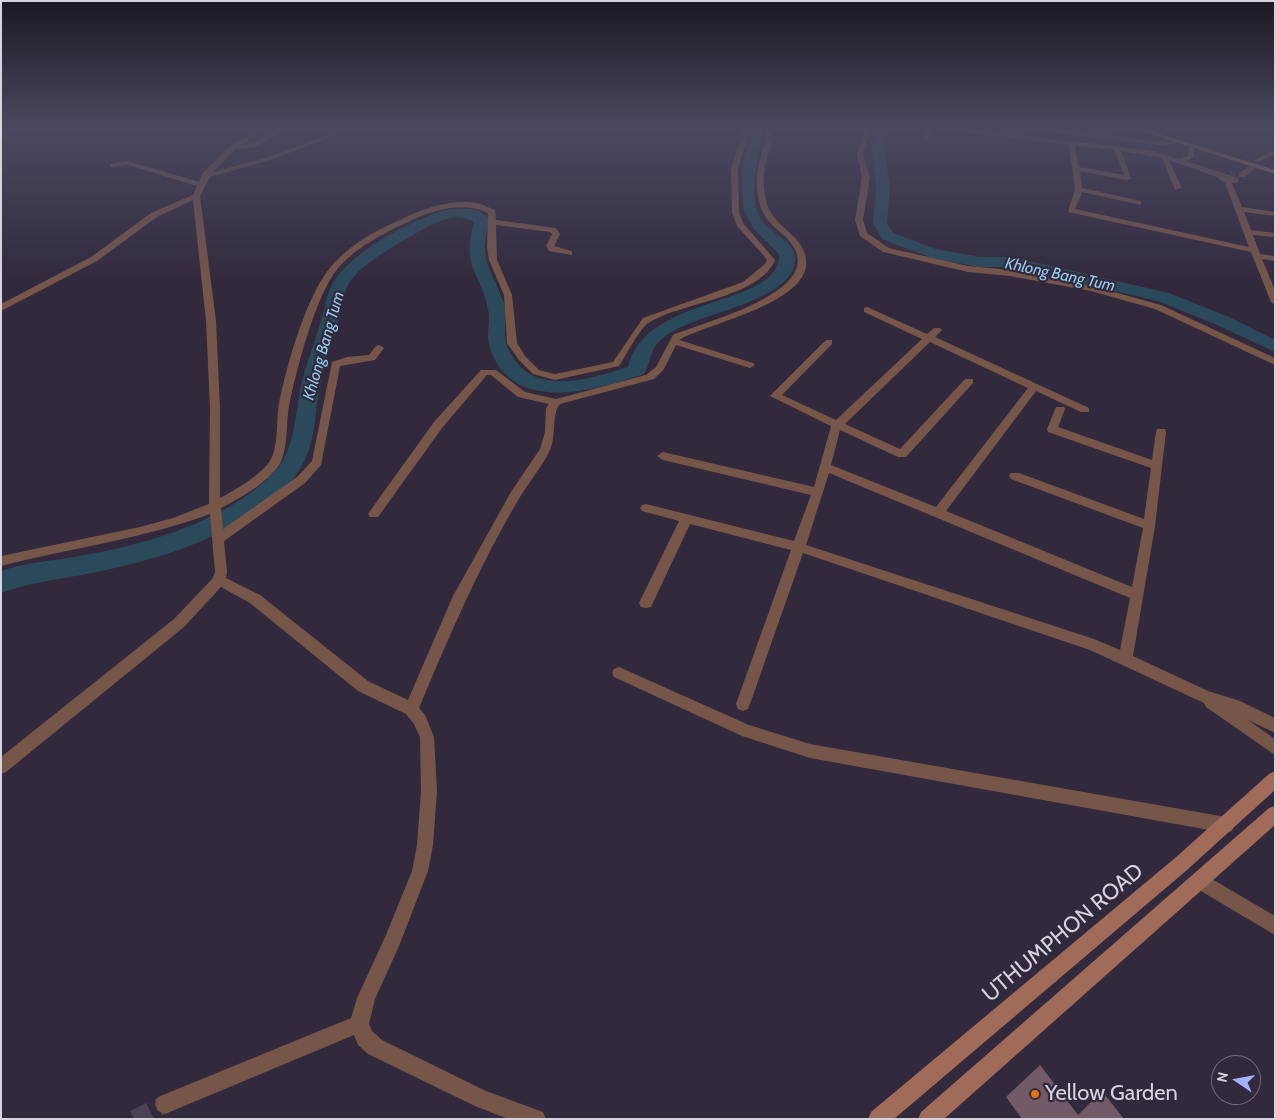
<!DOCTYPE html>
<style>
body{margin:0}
#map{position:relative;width:1276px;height:1120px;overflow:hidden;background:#33293c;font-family:Cabin,sans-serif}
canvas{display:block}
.frame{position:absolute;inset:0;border:2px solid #d8d1de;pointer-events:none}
.north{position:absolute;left:1211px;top:1055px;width:50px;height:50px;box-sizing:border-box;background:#33293c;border:1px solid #756c7d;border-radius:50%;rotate:282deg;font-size:14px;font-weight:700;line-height:20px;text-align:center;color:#d8d1de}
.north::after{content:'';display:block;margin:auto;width:18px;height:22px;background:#a1b3fd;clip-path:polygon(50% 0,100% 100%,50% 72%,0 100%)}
</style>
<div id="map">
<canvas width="1276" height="1120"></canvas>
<div class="frame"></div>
<div class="north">N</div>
</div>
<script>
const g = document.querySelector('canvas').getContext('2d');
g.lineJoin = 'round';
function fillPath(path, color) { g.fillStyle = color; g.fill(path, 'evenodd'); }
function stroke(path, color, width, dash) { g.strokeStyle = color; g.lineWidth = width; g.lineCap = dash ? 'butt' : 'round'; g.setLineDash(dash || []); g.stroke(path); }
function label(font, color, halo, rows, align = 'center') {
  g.font = font + ' Cabin,sans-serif'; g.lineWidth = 4.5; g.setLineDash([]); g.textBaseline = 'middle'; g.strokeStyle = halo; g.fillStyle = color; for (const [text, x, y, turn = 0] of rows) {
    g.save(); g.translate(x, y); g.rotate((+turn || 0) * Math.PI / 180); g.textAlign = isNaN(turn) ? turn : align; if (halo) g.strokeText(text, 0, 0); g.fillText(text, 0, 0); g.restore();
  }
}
fillPath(new Path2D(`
 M 750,129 L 762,129 L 763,133 C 757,159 748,194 761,219 C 769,234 799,241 795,263 C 786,305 694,312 663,338 C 648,350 652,361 644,374 C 594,391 508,416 489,344 C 486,333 491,321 488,309 C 480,269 461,269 474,222 C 455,211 435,222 418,232 C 396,245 367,260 351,280 C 342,293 342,309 338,323 C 331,348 322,371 318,396 C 314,425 314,450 296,475 C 284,493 264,507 245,519 C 196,549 138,564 82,575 C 53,580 29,583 1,593 L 1,572 L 4,570 C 28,562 54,561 79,556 C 147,544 215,525 268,479 C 293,456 294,427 299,396 C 303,371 313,348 320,324 C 325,309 326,294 334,281 C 352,253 406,223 437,213 C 452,208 479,204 489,220 C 478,265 491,265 504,304 C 508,318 502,333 507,346 C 528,399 587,380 628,367 C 645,293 782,308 779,254 L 753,228 L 743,209 L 742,176 Z
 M 878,129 L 890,129 L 884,145 L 890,188 L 887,223 L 893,233 L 936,249 L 979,257 L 1012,257 L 1169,293 L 1229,317 L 1275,340 L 1275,352 L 1217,325 L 1158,301 L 1012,267 L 979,267 L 932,258 L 882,239 L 873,223 L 876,188 L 872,145 Z`), '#2a4a5c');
fillPath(new Path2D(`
 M 1040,1065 L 1078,1115 L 1102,1091 L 1124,1119 L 1022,1119 L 1006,1097 Z`), '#735a68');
stroke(new Path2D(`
 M 1231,174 L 1233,172`), '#4c4254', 8, [8, 4]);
stroke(new Path2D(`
 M 134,1119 L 165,1104`), '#4c4254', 18, [18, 9]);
fillPath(new Path2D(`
 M 260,129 L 268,129 L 241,145 C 258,144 271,128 287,129 L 255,147 L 235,149 L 213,172 L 266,158 L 345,129 L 353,129 L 270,160 L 210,177 L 200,196 L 216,321 L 220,408 L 220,498 C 234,491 263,474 271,459 C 279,443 276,420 279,403 C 287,364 307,292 334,263 C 353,242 379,229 404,218 C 425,208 453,199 477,203 C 483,204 489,208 495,210 L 496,220 L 556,228 L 560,234 L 554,246 L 572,251 L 572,255 L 549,251 L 546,246 L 552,234 L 550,232 L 496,225 L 497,260 L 512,295 L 517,343 L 525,356 L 539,370 L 555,374 L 613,362 L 643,318 L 743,282 L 765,264 L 767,260 L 765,257 L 737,226 L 732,212 L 731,168 L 741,138 L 742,129 L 748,129 L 748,138 L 738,168 L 739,212 L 743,223 L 775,260 C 759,298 683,302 650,322 C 639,328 627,355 619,366 L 555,380 L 533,374 L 519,360 L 507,343 L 504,295 L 489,260 L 487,247 L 488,213 C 462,201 433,210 408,222 C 384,233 357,247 339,267 C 316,293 296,371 289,406 C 286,423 288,442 282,459 C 274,480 240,498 221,508 L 223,529 L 297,477 L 312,461 L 332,362 L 347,357 L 369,355 L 376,346 L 379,345 L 384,348 L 375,360 L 340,366 L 321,465 L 305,483 L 224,541 L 227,572 L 226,578 L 260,595 L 368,681 L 408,700 L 453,596 L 511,492 L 540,449 L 545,432 L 546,408 L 549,404 L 518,397 L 491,375 L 487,375 L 442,428 L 378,517 L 370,517 L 368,514 L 370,511 L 434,422 L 481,370 L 496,370 L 525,392 L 556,399 L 646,375 L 656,367 L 673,335 C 701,323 813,295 796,252 C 788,231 765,229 759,201 C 756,188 756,175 759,163 C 762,151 767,141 765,129 L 771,129 C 774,141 769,151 766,162 C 763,175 763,188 766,200 C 772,227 798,231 805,254 C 820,302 706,323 679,340 L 753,363 L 755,365 L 750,368 L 676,345 L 664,369 L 654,379 L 560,404 C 551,414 557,438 549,452 C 541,468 529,482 520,497 C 480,564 449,636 419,708 L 425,715 L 434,737 L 437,791 L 433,845 L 428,871 L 399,946 L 375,999 L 369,1024 L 372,1031 L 382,1040 L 486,1091 L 543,1112 L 546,1119 L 508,1119 L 475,1106 L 368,1054 L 358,1045 L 354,1035 L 165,1114 L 158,1111 L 155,1104 L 158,1097 L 351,1018 L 357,998 L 386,935 L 412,871 L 417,845 L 421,791 L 420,737 L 414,724 L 406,714 L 358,691 L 250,603 L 221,587 L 184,627 L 6,772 L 1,774 L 1,757 L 174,619 L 213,578 L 215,572 L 210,514 C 142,539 71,548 1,566 L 1,556 L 140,527 L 173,518 L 209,504 L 210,408 L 206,321 L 193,200 L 157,217 L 97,261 L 1,311 L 1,304 L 91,257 L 151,213 L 193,195 L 197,186 L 128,165 L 112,167 L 110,166 L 110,164 L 128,161 L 199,182 L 202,174 L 230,146 Z
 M 865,129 L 871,129 L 863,154 L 870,177 L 863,220 L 867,233 L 889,248 L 968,266 L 1010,270 L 1092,286 L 1161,305 L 1275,358 L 1275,365 L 1155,309 L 1091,291 L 1010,276 L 968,272 L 883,252 L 860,236 L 855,220 L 862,177 L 857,154 Z
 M 927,129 L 933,129 L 930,138 L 927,140 L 924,138 Z
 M 949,129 L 967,129 L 1155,151 L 1179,159 L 1188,156 L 1189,146 L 1194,145 L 1194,157 L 1186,161 L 1238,178 L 1238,182 L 1232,183 L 1242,207 L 1275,212 L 1275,216 L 1244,212 L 1251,230 L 1275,233 L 1275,237 L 1253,235 L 1260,254 L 1275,256 L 1275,261 L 1262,259 L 1275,290 L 1275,305 L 1271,302 L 1251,252 L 1068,212 L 1075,189 L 1069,145 L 952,131 ZM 1075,146 L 1114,150 L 1124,175 L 1079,167 ZM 1121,151 L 1162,158 L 1175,190 L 1182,188 L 1169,160 L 1217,177 L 1225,183 L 1249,247 L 1075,209 L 1082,192 L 1141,205 L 1141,201 L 1082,188 L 1080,171 L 1126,180 L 1131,179 Z
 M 1036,129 L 1054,129 L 1165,142 L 1179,140 L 1182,142 L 1165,146 L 1039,131 Z
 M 1275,149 L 1275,154 L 1258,162 L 1253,161 Z
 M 1252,165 L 1257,166 L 1245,177 L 1239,177 L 1239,173 Z
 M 867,307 L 927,334 L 934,328 L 940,328 L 942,330 L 935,337 L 1089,408 L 1089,412 L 1081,412 L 1036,391 L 946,511 L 1132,587 L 1143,528 L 1011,479 L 1009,476 L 1011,473 L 1019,473 L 1144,519 L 1151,468 L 1048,432 L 1047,429 L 1056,407 L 1064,407 L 1065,409 L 1058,427 L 1152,460 L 1156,432 L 1157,429 L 1165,429 L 1166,432 L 1155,526 L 1133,656 L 1208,691 L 1240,701 L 1275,718 L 1275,733 L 1248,720 L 1275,739 L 1275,755 L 1206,707 L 1204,703 L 1090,650 L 803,553 L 750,704 L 748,709 L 743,711 L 738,709 L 736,704 L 791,550 L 690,524 L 651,607 L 646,608 L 641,607 L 639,603 L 679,521 L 642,511 L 640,508 L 642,505 L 646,504 L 794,541 L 811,495 L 663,460 L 657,456 L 663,452 L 814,487 L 831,426 L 770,396 L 826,340 L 832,340 L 832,344 L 782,395 L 836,420 L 922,339 L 864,312 L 864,308 ZM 930,342 L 1028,388 L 936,507 L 831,465 L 840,430 L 898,457 L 906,457 L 973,383 L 973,379 L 965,379 L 900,449 L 845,424 ZM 829,473 L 1130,598 L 1120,650 L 1094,639 L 806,545 Z
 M 619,667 L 749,725 L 810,744 L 1226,817 L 1232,819 L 1234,825 L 1232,831 L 1226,833 L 810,758 L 742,736 L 614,677 L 612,673 L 614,669 Z
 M 1200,872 L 1275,916 L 1275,935 L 1194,887 L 1191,881 L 1194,875 Z`), '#77564a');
fillPath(new Path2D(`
 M 1135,129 L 1144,129 L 1275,170 L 1275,174 Z
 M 1275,771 L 1275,790 L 1187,870 L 894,1119 L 868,1119 L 871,1112 L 1175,858 L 1269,774 Z
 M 1275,806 L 1275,825 L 944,1119 L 918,1119 L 921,1112 L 1269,808 Z`), '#a06b59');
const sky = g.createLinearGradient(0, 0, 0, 286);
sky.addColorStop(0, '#1c1721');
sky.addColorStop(0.45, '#4a4961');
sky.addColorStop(1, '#4a496100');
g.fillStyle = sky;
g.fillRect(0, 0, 1276, 286);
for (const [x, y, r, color] of [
 [1035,1094,5,"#e8710a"]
]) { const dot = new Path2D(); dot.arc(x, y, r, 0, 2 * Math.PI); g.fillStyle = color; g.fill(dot); stroke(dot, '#33293c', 2); }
label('italic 16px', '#93cff1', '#33293c', [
 ["Khlong Bang Tum",1060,275,12],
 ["Khlong Bang Tum",324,346,-74]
]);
label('22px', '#d8d1de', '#33293c', [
 ["UTHUMPHON ROAD",1063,933,-40]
]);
label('22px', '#d8d1de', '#33293c', [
 ["Yellow Garden",1045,1094]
], 'left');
</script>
